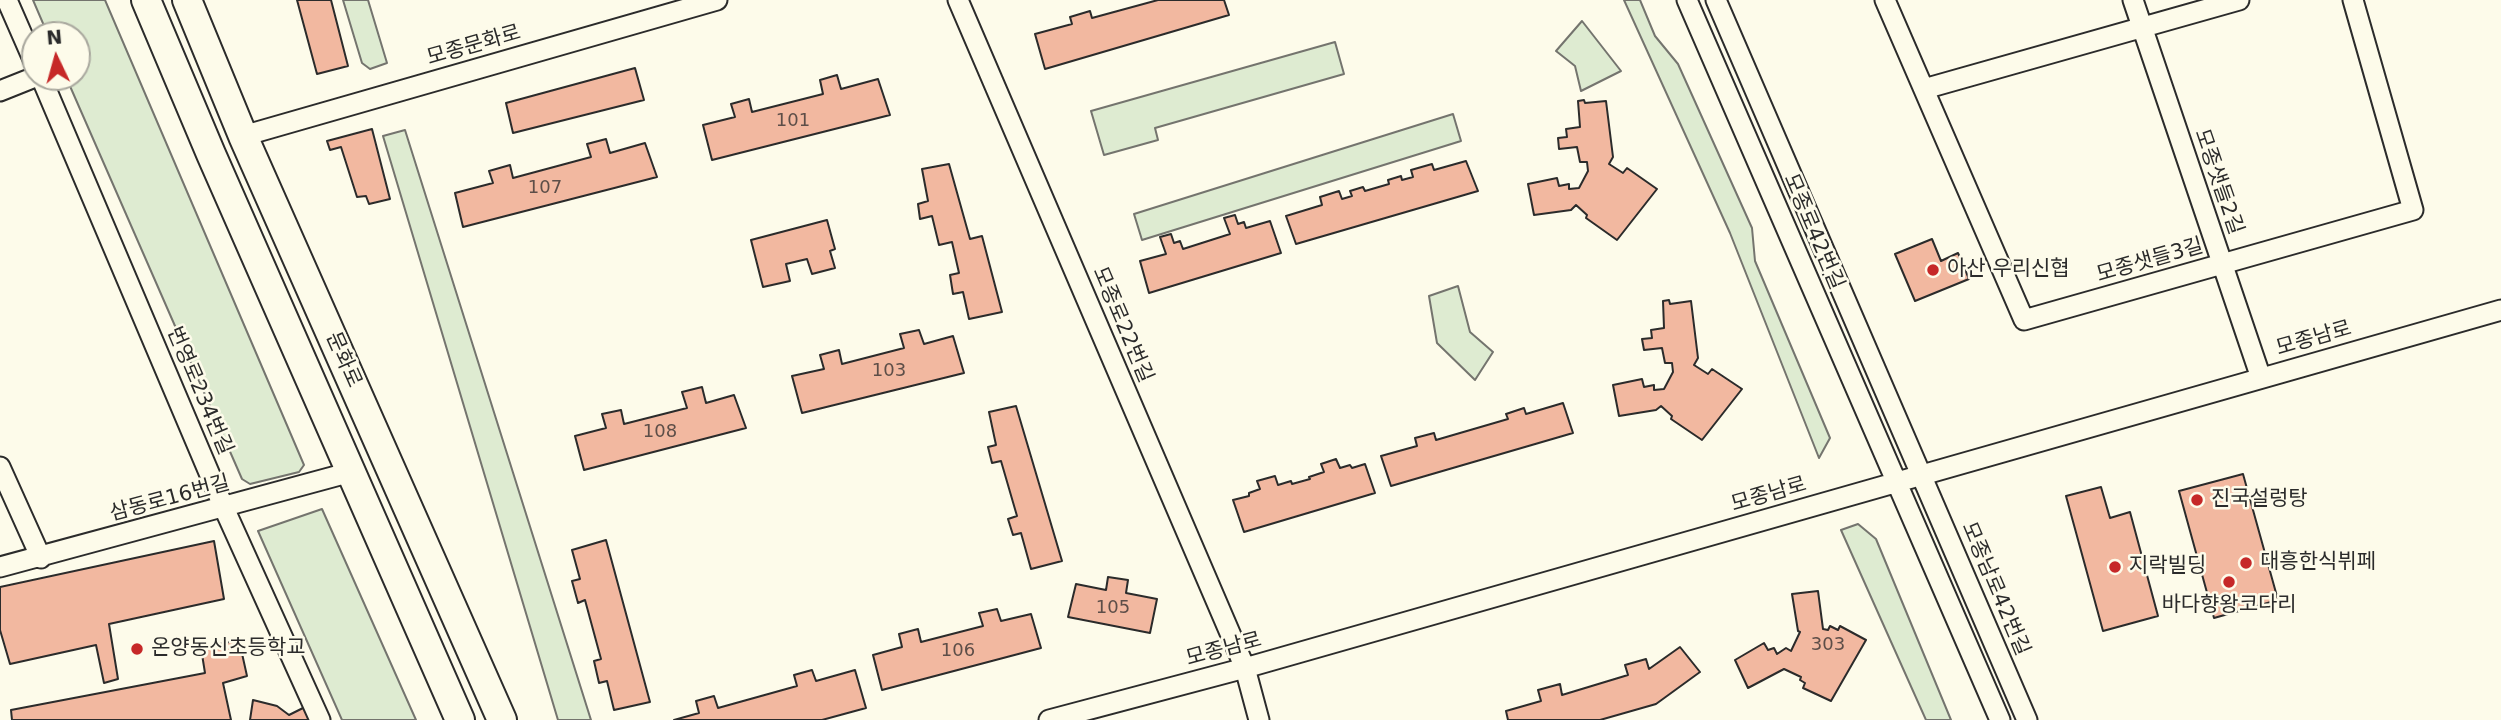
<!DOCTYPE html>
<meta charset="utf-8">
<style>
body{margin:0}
#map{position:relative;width:2501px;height:720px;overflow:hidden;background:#fdfbea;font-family:"DejaVu Sans",sans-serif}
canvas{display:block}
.north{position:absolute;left:21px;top:21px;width:70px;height:70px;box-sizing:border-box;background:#fdfbea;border:2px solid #a9a89e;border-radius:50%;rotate:355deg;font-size:19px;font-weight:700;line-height:28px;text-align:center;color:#2b2b2b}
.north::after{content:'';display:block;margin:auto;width:24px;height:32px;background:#c62828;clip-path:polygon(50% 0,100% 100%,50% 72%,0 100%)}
</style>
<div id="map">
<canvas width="2501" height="720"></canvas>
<div class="north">N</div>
</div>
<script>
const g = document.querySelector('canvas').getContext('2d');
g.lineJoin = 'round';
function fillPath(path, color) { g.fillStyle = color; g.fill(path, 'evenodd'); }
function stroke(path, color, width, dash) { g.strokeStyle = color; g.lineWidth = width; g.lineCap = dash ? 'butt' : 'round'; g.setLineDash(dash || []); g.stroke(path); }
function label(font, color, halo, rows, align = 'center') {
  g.font = font + ' "DejaVu Sans","Noto Sans KR",sans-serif'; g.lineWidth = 5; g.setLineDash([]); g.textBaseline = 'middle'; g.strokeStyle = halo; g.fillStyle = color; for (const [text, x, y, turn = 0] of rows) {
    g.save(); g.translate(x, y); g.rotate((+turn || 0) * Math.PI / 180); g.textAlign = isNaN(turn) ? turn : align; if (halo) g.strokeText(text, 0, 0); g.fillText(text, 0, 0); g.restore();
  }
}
const green = new Path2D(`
 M 33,0 L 105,0 L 304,465 L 299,472 L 250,484 L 242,479 L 66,77 L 77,77 L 77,35 L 48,35 Z
 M 343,0 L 368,0 L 387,63 L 370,69 L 362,63 Z
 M 1624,0 L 1640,0 L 1655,36 L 1678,64 L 1752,228 L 1755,261 L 1830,438 L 1819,458 L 1730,233 Z
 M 1582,21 L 1621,71 L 1581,91 L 1575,66 L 1556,51 Z
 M 1335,42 L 1344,74 L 1155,128 L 1158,140 L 1104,155 L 1091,111 Z
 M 1453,114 L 1461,141 L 1142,240 L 1134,214 Z
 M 405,130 L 591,720 L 558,720 L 383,136 Z
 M 1458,286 L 1470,332 L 1493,352 L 1475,380 L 1437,343 L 1429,296 Z
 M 322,509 L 416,720 L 342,720 L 258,531 Z
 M 1858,524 L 1876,539 L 1951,720 L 1926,720 L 1841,530 Z`);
fillPath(green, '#deebd1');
stroke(green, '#74746e', 2);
const building = new Path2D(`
 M 297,0 L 331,0 L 348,66 L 317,74 Z
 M 1158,0 L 1224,0 L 1229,15 L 1045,69 L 1035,34 L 1072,24 L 1070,17 L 1090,11 L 1092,18 Z
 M 635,68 L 644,100 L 513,133 L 506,103 Z
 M 837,75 L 841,89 L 878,79 L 890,115 L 712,160 L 703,125 L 735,117 L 731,104 L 749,99 L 752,112 L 823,94 L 820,80 Z
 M 1584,100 L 1585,103 L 1606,101 L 1613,157 L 1609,164 L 1623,173 L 1627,168 L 1657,189 L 1617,240 L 1586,218 L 1587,215 L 1576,205 L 1571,210 L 1534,215 L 1528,184 L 1557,178 L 1559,186 L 1569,184 L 1569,189 L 1579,188 L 1588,171 L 1587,162 L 1580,162 L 1577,147 L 1559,149 L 1558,138 L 1567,137 L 1566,129 L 1580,127 L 1578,101 Z
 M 372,129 L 390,199 L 369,204 L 366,196 L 357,197 L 341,147 L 330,150 L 327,141 Z
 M 606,139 L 610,153 L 645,143 L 657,177 L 463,227 L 455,193 L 493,183 L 489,171 L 510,165 L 513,178 L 591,157 L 587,144 Z
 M 1466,161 L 1478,191 L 1296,244 L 1286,216 L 1322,205 L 1320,197 L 1339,191 L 1342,199 L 1352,196 L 1350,191 L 1363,187 L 1365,191 L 1389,184 L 1388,180 L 1401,176 L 1402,180 L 1413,177 L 1411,170 L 1432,164 L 1434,170 Z
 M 949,164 L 970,239 L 982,236 L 1002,312 L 969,319 L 963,292 L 953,294 L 950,275 L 959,273 L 952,242 L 939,245 L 932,216 L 920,219 L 918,204 L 928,201 L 922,169 Z
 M 1235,215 L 1238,224 L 1244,222 L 1246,228 L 1270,221 L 1281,253 L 1149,293 L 1140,261 L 1166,254 L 1160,237 L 1171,234 L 1174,243 L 1180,241 L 1183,249 L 1230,234 L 1224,218 Z
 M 827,220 L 835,249 L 830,251 L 835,268 L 812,274 L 807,259 L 786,264 L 790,281 L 763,287 L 751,240 Z
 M 1932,239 L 1941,261 L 1958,253 L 1969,279 L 1915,301 L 1895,254 Z
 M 1669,300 L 1670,304 L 1691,301 L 1698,358 L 1694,365 L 1708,374 L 1712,369 L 1742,389 L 1702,440 L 1671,419 L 1672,416 L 1661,406 L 1656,410 L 1619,416 L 1613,385 L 1642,379 L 1644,387 L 1654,385 L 1654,390 L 1664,389 L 1673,372 L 1672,363 L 1665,363 L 1662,348 L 1644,350 L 1642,339 L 1652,338 L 1651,330 L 1664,328 L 1663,301 Z
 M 919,330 L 924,344 L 953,336 L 964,373 L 802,413 L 792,376 L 824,369 L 820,355 L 839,350 L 842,364 L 904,348 L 900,334 Z
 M 702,387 L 706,403 L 734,395 L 746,428 L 584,470 L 575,436 L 606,428 L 602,414 L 621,410 L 624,424 L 687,408 L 682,392 Z
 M 1563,403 L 1573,433 L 1391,486 L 1381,456 L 1417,446 L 1415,438 L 1434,433 L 1436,440 L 1508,419 L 1506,414 L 1524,408 L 1526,414 Z
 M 1016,406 L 1062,561 L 1031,569 L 1021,533 L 1013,535 L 1008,519 L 1017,516 L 1001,461 L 992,463 L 988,447 L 996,445 L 989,412 Z
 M 1336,459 L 1340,468 L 1350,465 L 1352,468 L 1365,464 L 1375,493 L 1244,532 L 1233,500 L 1249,496 L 1249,493 L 1260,489 L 1257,481 L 1275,476 L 1278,485 L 1291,481 L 1292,484 L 1310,479 L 1309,477 L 1324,472 L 1321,464 Z
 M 2243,474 L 2278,600 L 2214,618 L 2179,491 Z
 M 2101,487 L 2110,518 L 2130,512 L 2158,616 L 2103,631 L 2066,496 Z
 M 606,540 L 650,702 L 614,710 L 607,681 L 599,683 L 594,661 L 601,659 L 585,600 L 578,603 L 572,581 L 580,579 L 572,550 Z
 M 214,541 L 224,599 L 109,624 L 118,679 L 104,683 L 96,645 L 10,664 L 0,630 L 0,587 Z
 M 1108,577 L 1128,580 L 1126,593 L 1157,599 L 1150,633 L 1068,617 L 1076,584 L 1106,590 Z
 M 1818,591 L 1823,629 L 1828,630 L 1830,626 L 1838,630 L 1840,626 L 1866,640 L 1831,701 L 1803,688 L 1805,683 L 1800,680 L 1801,677 L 1784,669 L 1748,688 L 1735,660 L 1764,643 L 1768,650 L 1774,648 L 1777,654 L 1786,648 L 1791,651 L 1800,632 L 1798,631 L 1792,594 Z
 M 997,609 L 1001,621 L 1031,614 L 1041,648 L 882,690 L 873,655 L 902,647 L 899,634 L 918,629 L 921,642 L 983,626 L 979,613 Z
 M 239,640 L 247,676 L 223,683 L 231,720 L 12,720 L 11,710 L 205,673 L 201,648 Z
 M 1680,647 L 1700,672 L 1656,704 L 1600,720 L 1508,720 L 1506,711 L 1541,701 L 1538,690 L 1560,684 L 1562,695 L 1628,675 L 1625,665 L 1646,659 L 1649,669 Z
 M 812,670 L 816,681 L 855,670 L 866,708 L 822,720 L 674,720 L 699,713 L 696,701 L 714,696 L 718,708 L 797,686 L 794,675 Z
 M 253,700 L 277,706 L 289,715 L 307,706 L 314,720 L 250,720 Z`);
fillPath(building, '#f2b8a0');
stroke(building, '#2b2b2b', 2);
const street = new Path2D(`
 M 7,0 L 35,64
 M 958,0 L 1245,668 L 1259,720
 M 1687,0 L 2000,720
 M 1716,0 L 2027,720
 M 1885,0 L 2024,320 L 2413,210 L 2353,0
 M 2133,0 L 2261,378
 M 41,77 L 224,508 L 320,720
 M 1924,89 L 2239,0
 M 0,91 L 35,77
 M 243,136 L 717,0
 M 0,467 L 41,558
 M 0,567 L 351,472
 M 1049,720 L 1245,668 L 2501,310`);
const secondary = new Path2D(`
 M 146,0 L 211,154 L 460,720
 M 187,0 L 243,136 L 502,720`);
stroke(street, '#2b2b2b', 23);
stroke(secondary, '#2b2b2b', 32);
stroke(street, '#fdfbea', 19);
stroke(secondary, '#fdfbea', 28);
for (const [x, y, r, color] of [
 [1933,270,7,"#c62828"],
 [2197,500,7,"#c62828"],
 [2246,563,7,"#c62828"],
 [2115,567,7,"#c62828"],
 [2229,582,7,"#c62828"],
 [137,649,7,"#c62828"]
]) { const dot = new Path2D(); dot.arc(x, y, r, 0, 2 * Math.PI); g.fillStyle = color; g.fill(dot); stroke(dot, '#fdfbea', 2.5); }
label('18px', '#5d4e48', null, [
 ["101",793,121],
 ["107",545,188],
 ["103",889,371],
 ["108",660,432],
 ["105",1113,608],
 ["303",1828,645],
 ["106",958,651]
]);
label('21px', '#2b2b2b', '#fdfbea', [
 ["모종문화로",474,46,-16],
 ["모종샛들2길",2218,182,71],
 ["모종로42번길",1813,232,67],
 ["모종샛들3길",2150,261,-16],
 ["모종로22번길",1122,325,67],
 ["모종남로",2314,339,-16],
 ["문화로",343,360,66],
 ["번영로234번길",199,391,67],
 ["모종남로",1769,495,-16],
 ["삼동로16번길",170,499,-15],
 ["모종남로42번길",1995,589,67],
 ["모종남로",1224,650,-15]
]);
label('21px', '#2b2b2b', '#fdfbea', [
 ["아산 우리신협",1947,270],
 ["진국설렁탕",2211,500],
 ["대흥한식뷔페",2260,563],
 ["지락빌딩",2129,567],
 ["바다향왕코다리",2229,606,"center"],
 ["온양동신초등학교",151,649]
], 'left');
</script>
